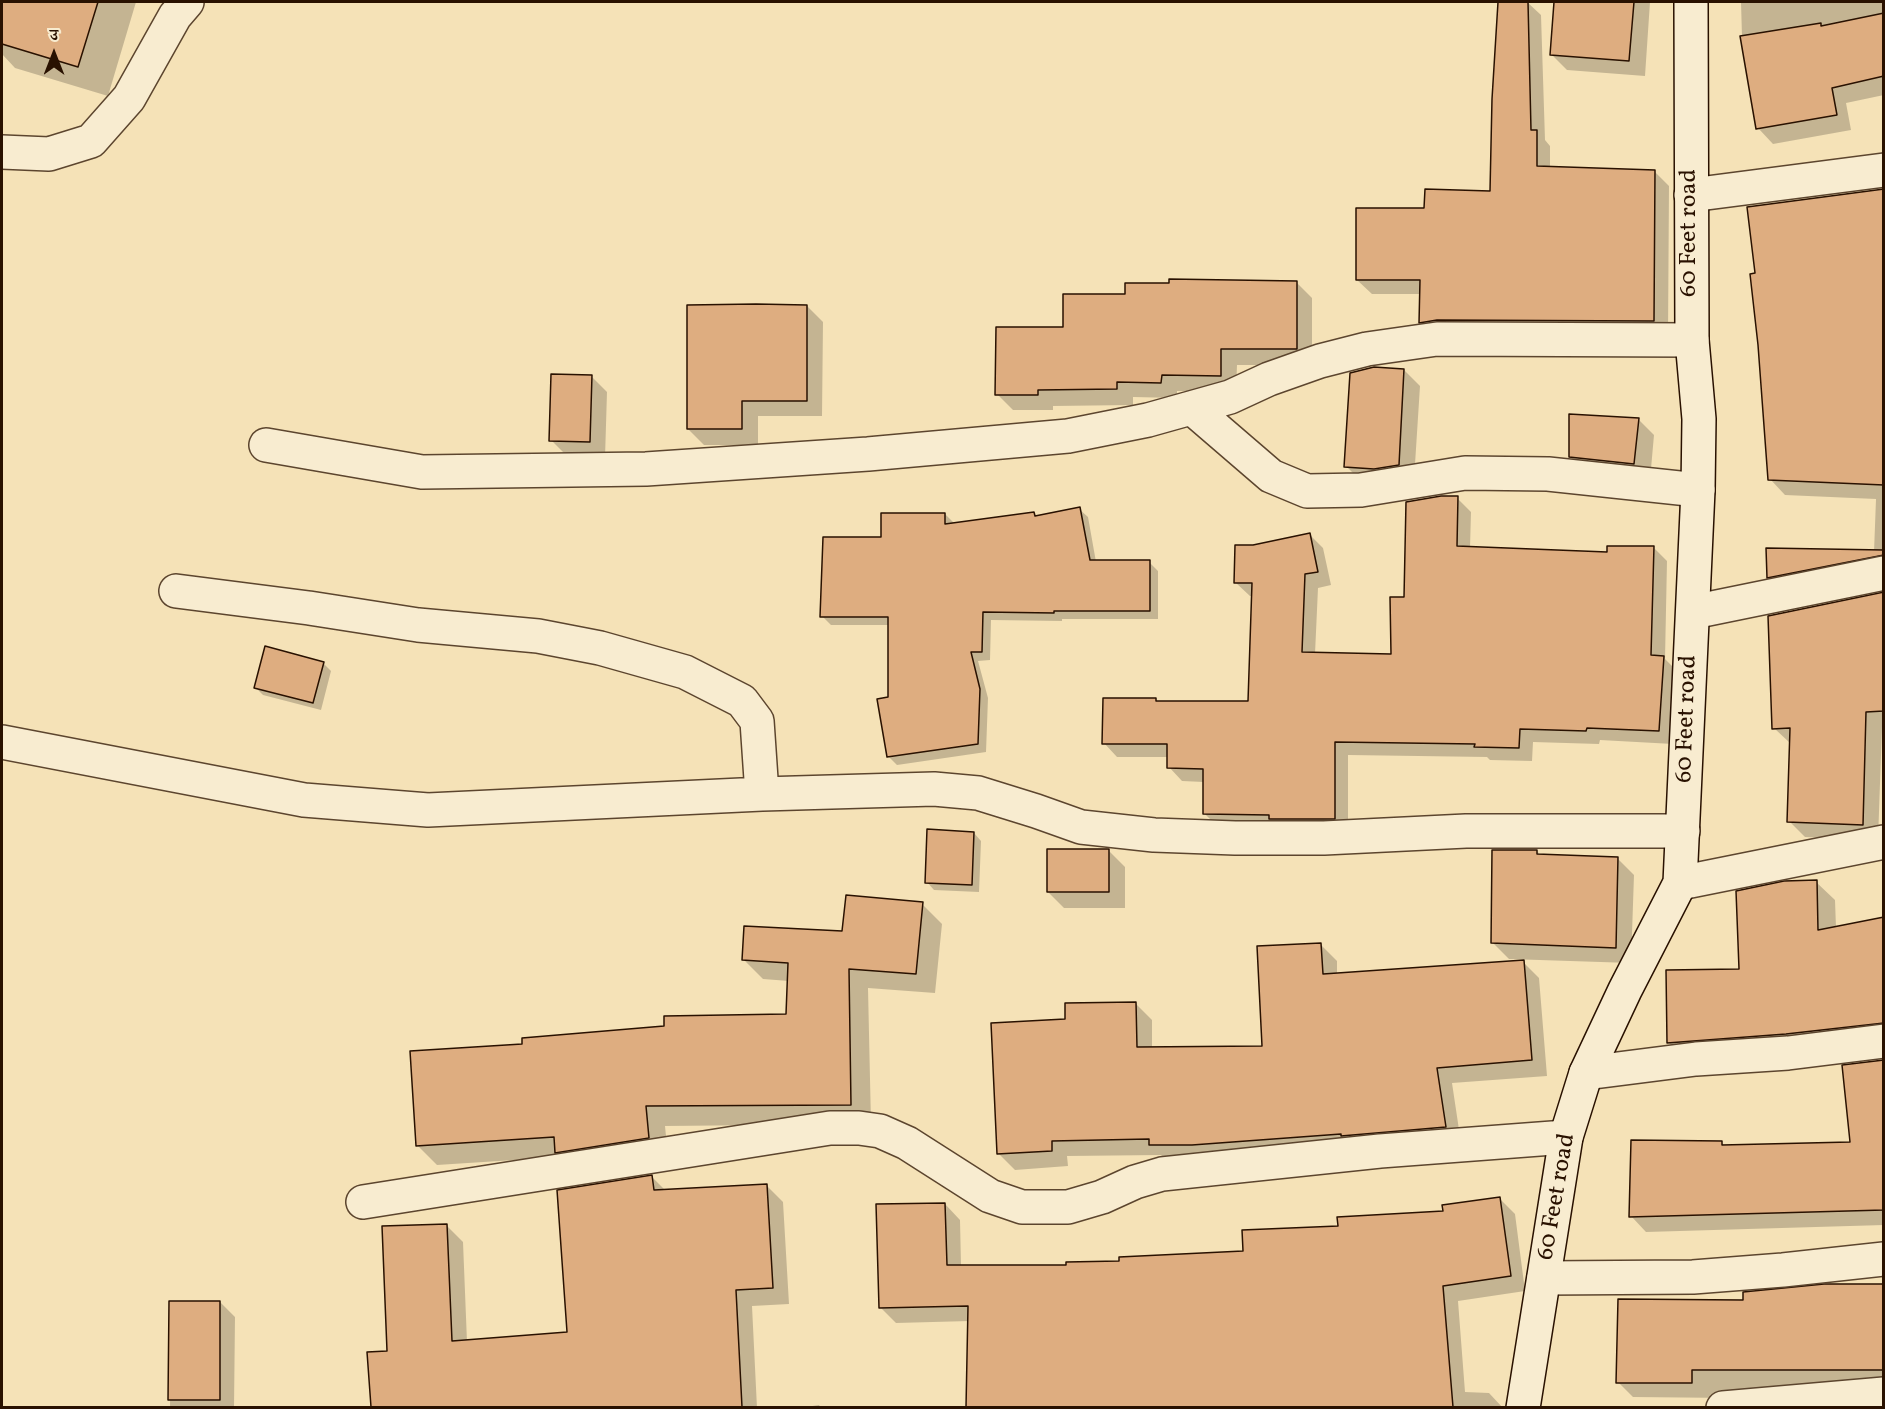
<!DOCTYPE html>
<meta charset="utf-8">
<style>
body{margin:0}
#map{position:relative;width:1885px;height:1409px;overflow:hidden;background:#f5e2b7;font-family:Vollkorn,"Noto Serif Devanagari",serif}
canvas{display:block}
.frame{position:absolute;inset:0;border:3px solid #291100;pointer-events:none}
.north{position:absolute;left:24px;top:24px;width:60px;height:60px;-webkit-text-stroke:4px #f8ecd0;paint-order:stroke;rotate:0deg;font-size:16px;font-weight:700;line-height:24px;text-align:center;color:#291100}
.north::after{content:'';display:block;margin:auto;width:21px;height:27px;background:#291100;clip-path:polygon(50% 0,100% 100%,50% 72%,0 100%)}
</style>
<div id="map">
<canvas width="1885" height="1409"></canvas>
<div class="frame"></div>
<div class="north">उ</div>
</div>
<script>
const g = document.querySelector('canvas').getContext('2d');
g.lineJoin = 'round';
function fillPath(path, color) { g.fillStyle = color; g.fill(path, 'evenodd'); }
function stroke(path, color, width, dash) { g.strokeStyle = color; g.lineWidth = width; g.lineCap = dash ? 'butt' : 'round'; g.setLineDash(dash || []); g.stroke(path); }
function label(font, color, halo, rows, align = 'center') {
  g.font = font + ' Vollkorn,serif'; g.lineWidth = 4.5; g.setLineDash([]); g.textBaseline = 'middle'; g.strokeStyle = halo; g.fillStyle = color; for (const [text, x, y, turn = 0] of rows) {
    g.save(); g.translate(x, y); g.rotate((+turn || 0) * Math.PI / 180); g.textAlign = isNaN(turn) ? turn : align; if (halo) g.strokeText(text, 0, 0); g.fillText(text, 0, 0); g.restore();
  }
}
fillPath(new Path2D(`
 M 2,2 L 136,2 L 108,96 L 15,68 L 2,54 Z
 M 1499,2 L 1527,2 L 1541,15 L 1545,140 L 1550,146 L 1550,168 L 1654,171 L 1669,186 L 1668,335 L 1435,336 L 1420,322 L 1421,294 L 1372,294 L 1357,280 L 1425,210 L 1491,192 L 1493,99 Z
 M 1555,2 L 1650,2 L 1645,76 L 1567,70 L 1551,54 Z
 M 1741,2 L 1884,2 L 1884,95 L 1846,103 L 1851,130 L 1773,144 L 1758,128 L 1742,37 Z
 M 1884,190 L 1884,572 L 1784,593 L 1768,577 L 1874,552 L 1876,499 L 1785,495 L 1770,479 L 1757,275 Z
 M 1296,282 L 1312,298 L 1312,365 L 1237,365 L 1236,391 L 1177,391 L 1177,398 L 1133,397 L 1133,405 L 1053,406 L 1053,410 L 1013,410 L 997,394 L 1065,329 L 1126,295 Z
 M 807,306 L 823,322 L 822,416 L 758,416 L 758,445 L 704,445 L 688,429 Z
 M 1404,370 L 1420,386 L 1414,480 L 1362,482 L 1346,466 Z
 M 591,376 L 607,392 L 605,458 L 567,456 L 551,440 Z
 M 1638,419 L 1654,435 L 1650,480 L 1586,473 L 1570,457 Z
 M 1457,498 L 1471,512 L 1470,548 L 1608,553 L 1654,548 L 1667,561 L 1665,659 L 1677,671 L 1673,744 L 1600,740 L 1599,744 L 1533,742 L 1532,761 L 1490,760 L 1487,757 L 1348,755 L 1348,832 L 1218,827 L 1204,813 L 1204,782 L 1182,781 L 1169,767 L 1169,757 L 1117,757 L 1104,743 L 1155,699 L 1158,702 L 1250,702 L 1253,596 L 1250,596 L 1236,583 L 1254,547 L 1310,535 L 1323,548 L 1331,585 L 1318,588 L 1315,654 L 1392,655 L 1405,598 Z
 M 1079,509 L 1088,517 L 1096,562 L 1149,562 L 1158,571 L 1158,619 L 1062,619 L 1062,621 L 991,620 L 990,660 L 978,661 L 988,698 L 986,752 L 897,765 L 888,756 L 890,625 L 831,625 L 822,616 L 883,539 L 945,514 L 954,523 L 1034,514 L 1037,517 Z
 M 1884,594 L 1884,727 L 1882,727 L 1878,840 L 1805,837 L 1789,821 L 1791,744 L 1774,728 Z
 M 323,663 L 331,671 L 321,710 L 263,695 L 255,687 Z
 M 974,833 L 981,841 L 979,892 L 934,890 L 927,882 Z
 M 1109,851 L 1125,867 L 1125,908 L 1064,908 L 1048,892 Z
 M 1537,851 L 1541,856 L 1618,859 L 1634,875 L 1631,963 L 1509,959 L 1493,943 Z
 M 1816,882 L 1835,900 L 1836,928 L 1853,984 L 1857,1046 L 1687,1061 L 1668,1042 L 1741,971 Z
 M 922,904 L 942,924 L 935,993 L 868,988 L 871,1124 L 665,1126 L 668,1157 L 561,1157 L 437,1165 L 417,1145 L 524,1045 L 787,1016 L 789,981 L 763,979 L 743,959 L 843,932 Z
 M 1321,945 L 1337,961 L 1337,975 L 1523,962 L 1539,978 L 1547,1076 L 1452,1083 L 1461,1143 L 1167,1161 L 1161,1155 L 1067,1156 L 1068,1166 L 1015,1170 L 999,1154 L 1066,1021 L 1136,1004 L 1152,1020 L 1152,1049 L 1264,1047 Z
 M 1884,1060 L 1884,1225 L 1646,1232 L 1631,1216 L 1722,1143 L 1725,1146 L 1852,1144 Z
 M 652,1177 L 666,1191 L 766,1185 L 783,1202 L 789,1304 L 752,1306 L 757,1408 L 372,1408 L 369,1354 L 389,1352 L 446,1225 L 463,1242 L 467,1342 L 569,1334 Z
 M 1499,1198 L 1515,1214 L 1525,1291 L 1458,1301 L 1465,1392 L 1489,1393 L 1503,1408 L 968,1408 L 970,1321 L 896,1323 L 880,1307 L 945,1204 L 960,1220 L 961,1266 L 1068,1266 L 1245,1252 L 1339,1228 L 1444,1212 Z
 M 1884,1286 L 1884,1392 L 1730,1398 L 1633,1397 L 1618,1382 L 1744,1302 Z
 M 171,1302 L 220,1302 L 235,1317 L 234,1408 L 170,1408 Z
 M 819,1405 L 821,1408 L 799,1408 Z`), '#0003');
const building = new Path2D(`
 M 2,2 L 98,2 L 78,67 L 2,44 Z
 M 1498,2 L 1528,2 L 1531,130 L 1537,130 L 1537,166 L 1655,170 L 1654,321 L 1437,320 L 1419,323 L 1420,280 L 1356,280 L 1356,208 L 1424,208 L 1425,189 L 1490,191 L 1492,99 Z
 M 1554,2 L 1634,2 L 1629,61 L 1550,55 Z
 M 1884,13 L 1884,76 L 1832,88 L 1837,115 L 1756,129 L 1740,36 L 1821,23 L 1821,26 Z
 M 1884,189 L 1884,485 L 1768,480 L 1758,345 L 1750,274 L 1755,273 L 1747,207 Z
 M 1169,279 L 1297,281 L 1297,349 L 1221,349 L 1221,376 L 1162,375 L 1161,383 L 1117,382 L 1117,389 L 1038,390 L 1038,395 L 995,395 L 996,327 L 1063,327 L 1063,294 L 1125,294 L 1125,283 L 1169,283 Z
 M 756,304 L 807,305 L 807,401 L 742,401 L 742,429 L 687,429 L 687,305 Z
 M 1374,367 L 1404,369 L 1399,465 L 1374,469 L 1344,467 L 1350,373 Z
 M 551,374 L 592,375 L 590,442 L 549,441 Z
 M 1569,414 L 1639,418 L 1634,464 L 1569,457 Z
 M 1441,496 L 1458,496 L 1457,546 L 1607,552 L 1607,546 L 1654,546 L 1651,655 L 1664,656 L 1659,731 L 1587,728 L 1586,731 L 1520,729 L 1519,748 L 1474,747 L 1475,744 L 1335,742 L 1335,819 L 1269,819 L 1269,815 L 1203,814 L 1203,769 L 1167,768 L 1167,744 L 1102,744 L 1103,698 L 1156,698 L 1156,701 L 1248,701 L 1252,583 L 1234,583 L 1235,545 L 1253,545 L 1310,533 L 1318,572 L 1305,574 L 1302,652 L 1391,654 L 1390,597 L 1404,597 L 1406,502 Z
 M 1080,507 L 1090,560 L 1150,560 L 1150,611 L 1054,611 L 1054,613 L 983,612 L 982,652 L 971,652 L 980,689 L 978,744 L 887,757 L 877,699 L 888,697 L 888,617 L 820,617 L 823,537 L 881,537 L 881,513 L 945,513 L 945,524 L 1034,512 L 1035,516 Z
 M 1766,548 L 1884,550 L 1884,555 L 1767,578 Z
 M 1884,592 L 1884,711 L 1866,712 L 1863,825 L 1787,822 L 1790,728 L 1772,729 L 1768,616 Z
 M 265,646 L 324,662 L 313,703 L 254,688 Z
 M 927,829 L 974,832 L 972,885 L 925,883 Z
 M 1047,849 L 1109,849 L 1109,892 L 1047,892 Z
 M 1492,850 L 1537,850 L 1537,854 L 1618,857 L 1616,948 L 1491,943 Z
 M 1817,880 L 1818,930 L 1884,917 L 1884,1023 L 1786,1034 L 1667,1043 L 1666,970 L 1739,969 L 1736,891 L 1784,881 Z
 M 846,895 L 923,902 L 916,974 L 849,969 L 851,1105 L 646,1106 L 649,1138 L 555,1153 L 554,1137 L 416,1146 L 410,1051 L 522,1044 L 522,1038 L 664,1026 L 664,1016 L 786,1014 L 788,963 L 742,960 L 744,926 L 842,931 Z
 M 1321,943 L 1323,974 L 1524,960 L 1532,1060 L 1437,1068 L 1446,1127 L 1341,1136 L 1341,1134 L 1192,1145 L 1149,1145 L 1149,1139 L 1052,1141 L 1052,1151 L 997,1154 L 991,1023 L 1065,1019 L 1065,1003 L 1136,1002 L 1137,1047 L 1262,1046 L 1257,946 Z
 M 1884,1060 L 1884,1210 L 1629,1217 L 1631,1140 L 1722,1141 L 1722,1145 L 1850,1142 L 1842,1065 Z
 M 652,1175 L 654,1190 L 767,1184 L 773,1288 L 736,1290 L 742,1407 L 371,1407 L 367,1352 L 387,1351 L 382,1226 L 447,1224 L 452,1341 L 567,1332 L 557,1190 Z
 M 1500,1197 L 1511,1276 L 1443,1286 L 1453,1407 L 966,1407 L 968,1306 L 879,1308 L 876,1204 L 945,1203 L 947,1265 L 1066,1265 L 1066,1262 L 1119,1261 L 1119,1257 L 1243,1251 L 1242,1230 L 1338,1226 L 1337,1217 L 1443,1211 L 1442,1205 Z
 M 1824,1284 L 1884,1284 L 1884,1370 L 1692,1370 L 1692,1383 L 1616,1383 L 1618,1299 L 1743,1300 L 1743,1292 Z
 M 169,1301 L 220,1301 L 220,1400 L 168,1400 Z`);
fillPath(building, '#dead80');
stroke(building, '#291100', 1.5);
const street = new Path2D(`
 M 2,152 L 49,154 L 91,141 L 129,98 L 175,16 L 187,2
 M 1691,195 L 1884,170
 M 1192,408 L 1271,476 L 1307,491 L 1361,490 L 1465,473 L 1548,474 L 1698,490
 M 266,445 L 422,472 L 646,469 L 868,454 L 1068,436 L 1148,420 L 1230,397 L 1269,379 L 1320,361 L 1367,349 L 1437,339 L 1692,340
 M 176,591 L 309,608 L 418,625 L 538,636 L 600,648 L 685,672 L 742,701 L 757,721 L 762,794
 M 1693,612 L 1884,573
 M 2,742 L 304,800 L 428,810 L 762,794 L 934,789 L 978,793 L 1036,811 L 1081,827 L 1154,835 L 1235,838 L 1324,838 L 1466,831 L 1683,831
 M 1680,883 L 1884,842
 M 1586,1073 L 1696,1059 L 1788,1053 L 1884,1041
 M 363,1202 L 830,1128 L 859,1128 L 880,1131 L 907,1143 L 990,1196 L 1022,1207 L 1068,1207 L 1102,1197 L 1135,1182 L 1162,1174 L 1380,1151 L 1566,1137
 M 1544,1278 L 1693,1277 L 1783,1270 L 1884,1259
 M 1723,1408 L 1884,1394`);
const secondary = new Path2D(`
 M 1523,1408 L 1566,1137 L 1586,1073 L 1625,990 L 1680,883 L 1698,490 L 1699,419 L 1692,340 L 1691,2`);
stroke(street, '#5c452e', 36);
stroke(secondary, '#291100', 36);
stroke(street, '#f8ecd0', 33);
stroke(secondary, '#f8ecd0', 33);
label('24px', '#291100', '#f8ecd0', [
 ["60 Feet road",1691,233,-90],
 ["60 Feet road",1688,719,-88],
 ["60 Feet road",1558,1197,-80]
]);
</script>
